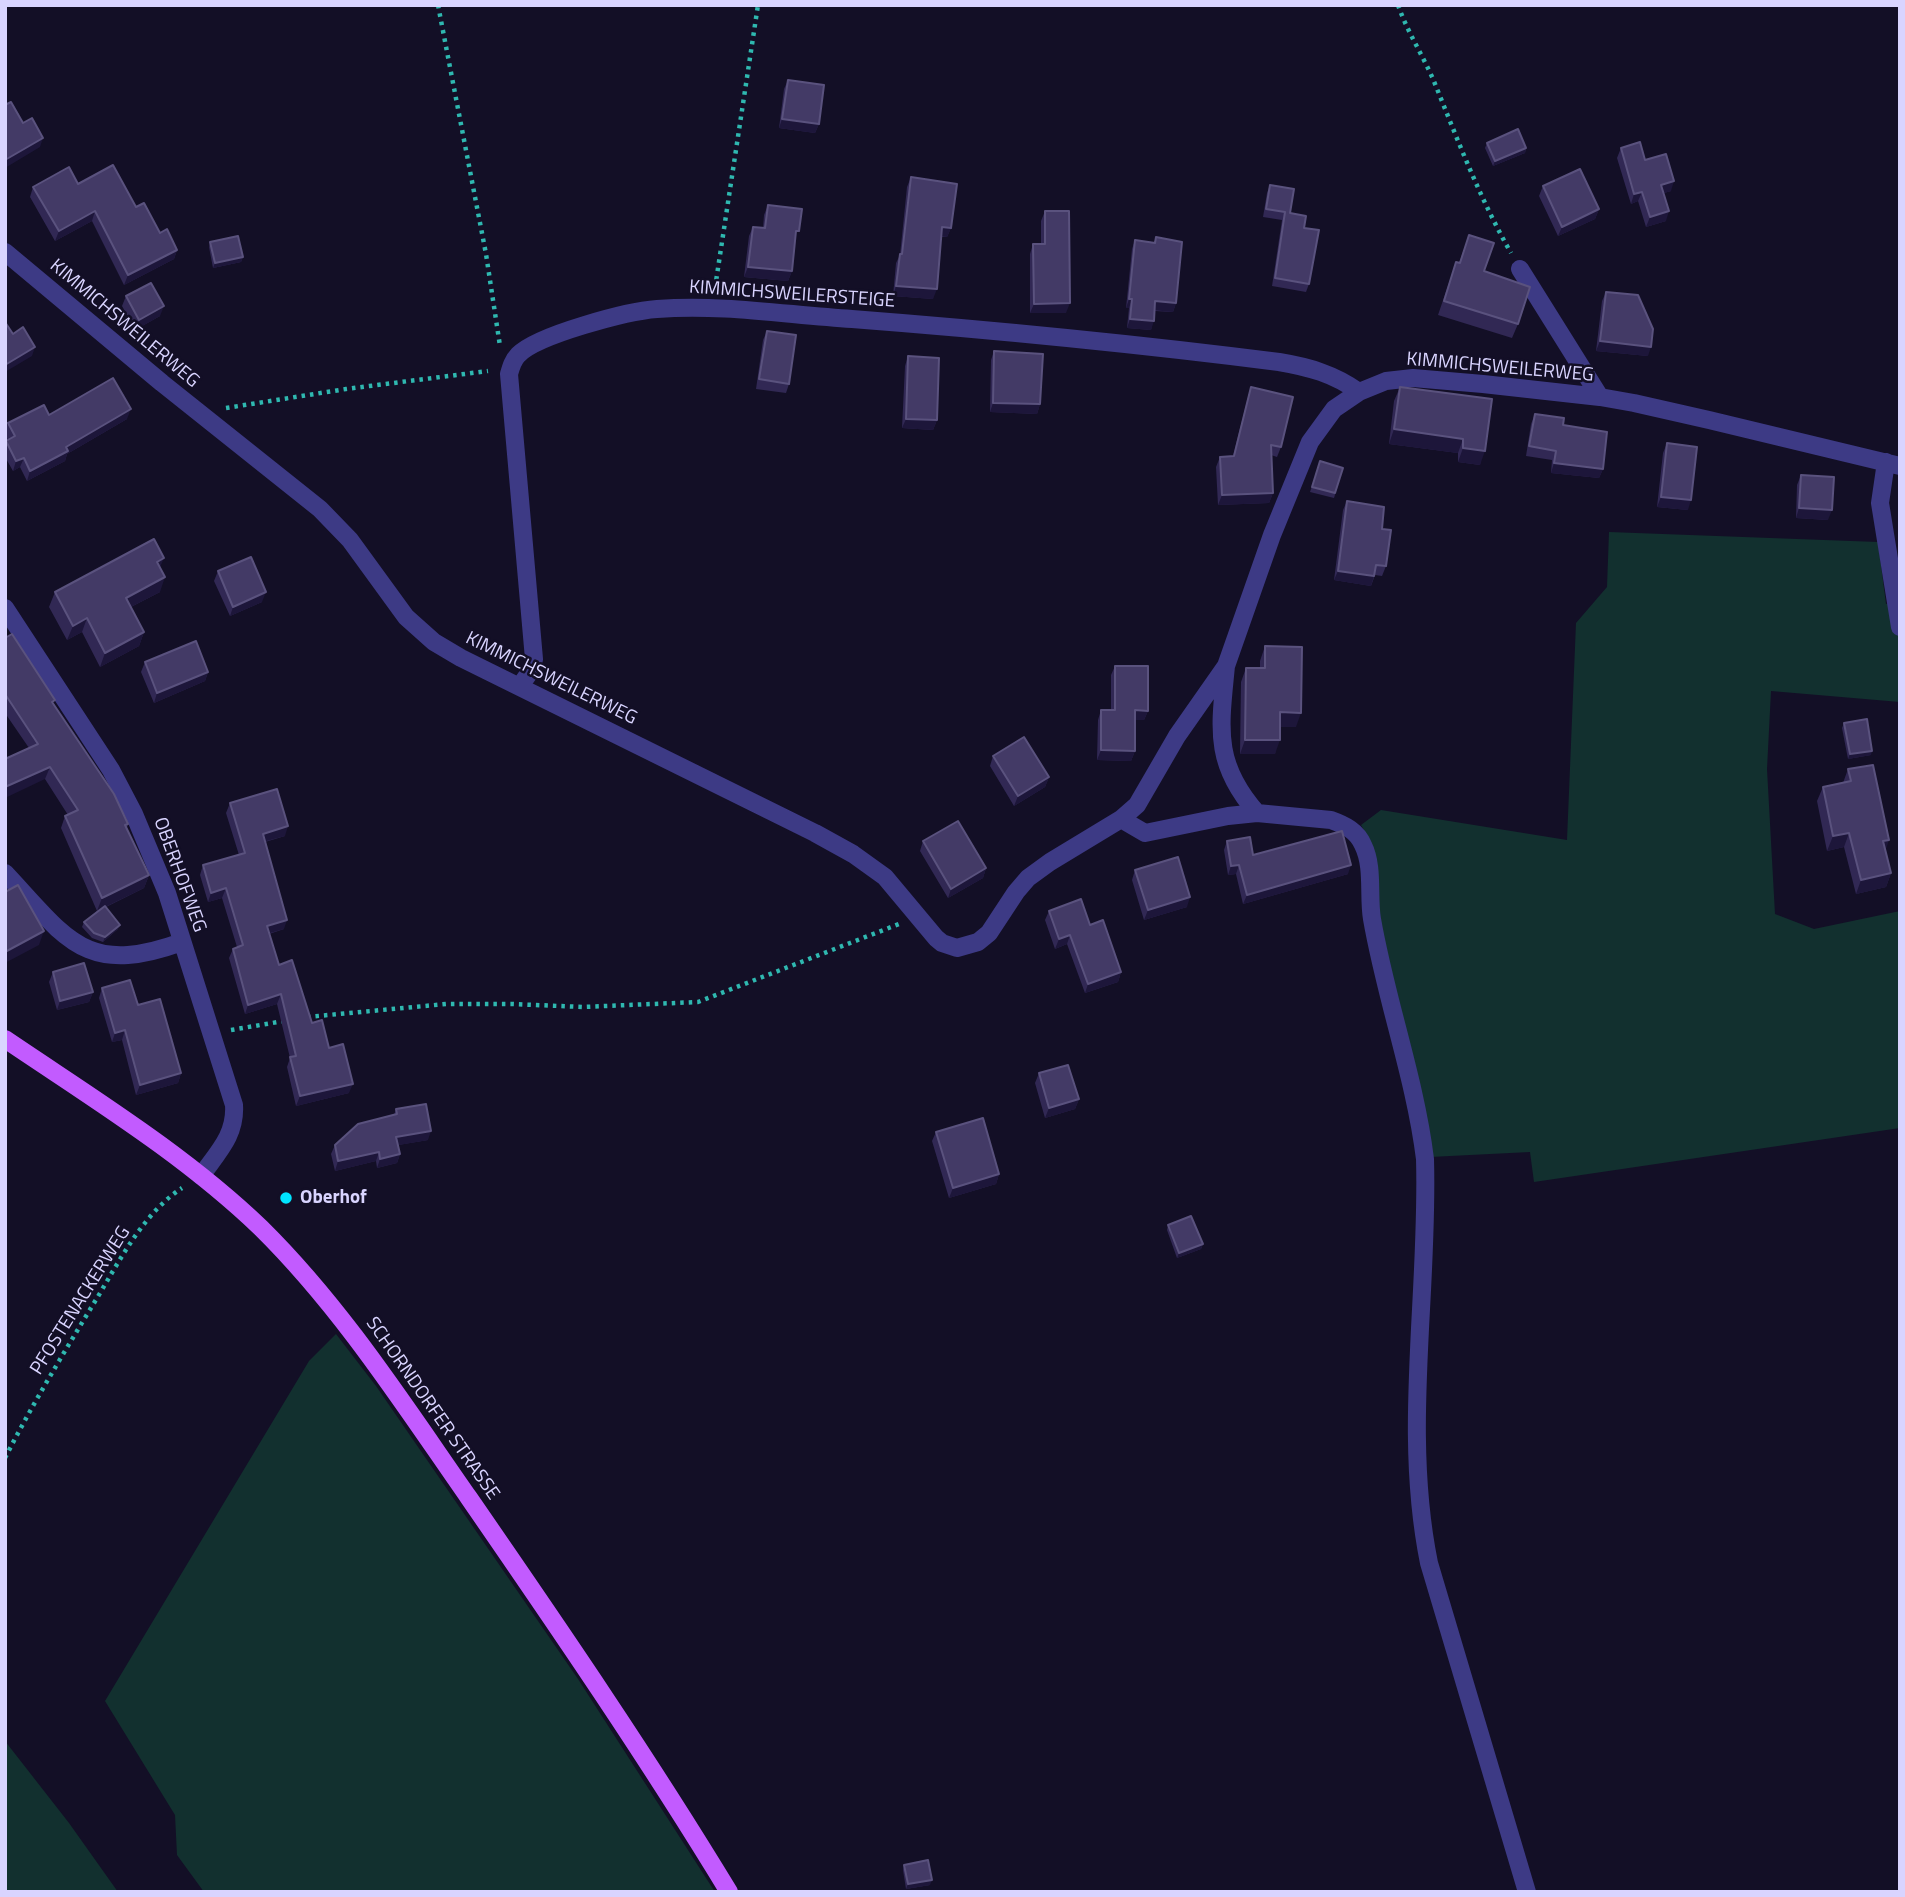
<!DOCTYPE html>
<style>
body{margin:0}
#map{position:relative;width:1905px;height:1897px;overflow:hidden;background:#130f26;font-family:"Titillium Web",sans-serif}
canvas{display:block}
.frame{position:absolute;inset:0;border:7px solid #d9d4ff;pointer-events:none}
</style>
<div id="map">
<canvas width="1905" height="1897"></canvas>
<div class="frame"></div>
</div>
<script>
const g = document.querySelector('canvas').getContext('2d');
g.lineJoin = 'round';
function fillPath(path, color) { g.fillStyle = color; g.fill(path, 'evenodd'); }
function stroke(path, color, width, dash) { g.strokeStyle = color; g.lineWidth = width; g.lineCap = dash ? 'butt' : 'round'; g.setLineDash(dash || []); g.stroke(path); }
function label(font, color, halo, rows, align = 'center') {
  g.font = font + ' "Titillium Web",sans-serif'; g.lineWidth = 5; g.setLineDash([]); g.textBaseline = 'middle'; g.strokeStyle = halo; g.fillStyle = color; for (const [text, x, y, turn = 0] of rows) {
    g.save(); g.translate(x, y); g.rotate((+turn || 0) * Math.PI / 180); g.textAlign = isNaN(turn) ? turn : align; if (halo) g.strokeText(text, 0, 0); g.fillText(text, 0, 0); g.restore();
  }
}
fillPath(new Path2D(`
 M 1609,532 L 1878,542 L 1886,604 L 1900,601 L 1900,702 L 1771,691 L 1767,769 L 1775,914 L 1814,929 L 1900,911 L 1900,1128 L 1534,1182 L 1530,1152 L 1430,1157 L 1384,955 L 1372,845 L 1361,825 L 1381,810 L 1567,840 L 1576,623 L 1607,587 Z
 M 336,1334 L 376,1386 L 578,1679 L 715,1892 L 204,1892 L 177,1855 L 175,1815 L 105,1701 L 309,1361 Z
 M 5,1741 L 69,1823 L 118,1892 L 5,1892 Z`), '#12302f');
stroke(new Path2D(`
 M 438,5 L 486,254 L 500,346
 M 1398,5 C 1407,31 1422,54 1433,79 C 1457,138 1479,197 1511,253
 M 715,288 L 758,5
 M 226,408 L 346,389 L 488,371
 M 307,1017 L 446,1004 L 512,1004 L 583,1007 L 698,1002 L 899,924
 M 231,1030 L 284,1021
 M 5,1458 C 32,1405 63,1354 94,1303 C 118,1264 142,1214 182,1188`), '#2fb8b0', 4.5, [3.5, 5]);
stroke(new Path2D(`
 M 5,252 L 162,383 L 320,509 L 350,540 L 406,617 L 434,642 L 461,658 L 815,833 L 853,854 L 885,877 L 936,938 L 942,943 L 957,948 L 978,942 L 989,933 L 1016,892 L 1028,878 L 1050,862 L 1121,819 L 1137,805 L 1177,736 L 1226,666 L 1272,535 L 1310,442 L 1334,409 L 1359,392 L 1386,381 L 1413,378 L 1483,384 L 1600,397 L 1634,403 L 1709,420 L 1900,466
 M 1520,269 L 1600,397
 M 1886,462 L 1880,503 L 1900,627
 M 5,608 L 111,770 L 134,814 L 167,893 L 234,1105 C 236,1135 218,1152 201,1176
 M 1226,666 C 1220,728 1213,763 1257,813
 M 520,686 L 532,669 L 534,659 L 509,374 C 511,367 513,360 518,355 C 537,335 628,311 657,309 C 723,304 787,315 852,319 C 995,330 1137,344 1279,362 C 1309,367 1334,374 1359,392
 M 1121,819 L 1145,833 L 1228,816 L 1257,813 L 1331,820 C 1345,825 1357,831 1363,845 C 1374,867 1368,896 1372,919 C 1386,1000 1415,1078 1425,1159 C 1429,1294 1402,1430 1429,1563 L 1527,1892
 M 5,873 C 67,939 85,977 182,942`), '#3d3a85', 18);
stroke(new Path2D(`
 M 5,1039 C 92,1098 184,1154 261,1228 C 342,1308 404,1405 469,1498 C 558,1627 647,1757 729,1892`), '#c25bff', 18);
fillPath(new Path2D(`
 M 788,80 L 819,124 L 815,133 L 779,128 L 784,89 Z
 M 1487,143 L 1526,148 L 1525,153 L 1493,166 L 1485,148 Z
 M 1621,148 L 1645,160 L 1671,191 L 1664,193 L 1666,221 L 1646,227 L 1638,201 L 1631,204 L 1617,158 Z
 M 911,177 L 951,228 L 947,237 L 941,237 L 933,299 L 893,296 L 896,263 L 900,255 L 907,187 Z
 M 78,184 L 136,207 L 160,233 L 177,250 L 174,259 L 124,285 L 92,221 L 55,241 L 30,197 L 33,187 Z
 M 1270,185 L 1290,213 L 1304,228 L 1309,284 L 1306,292 L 1272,286 L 1282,220 L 1263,217 L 1267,193 Z
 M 1543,186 L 1599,209 L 1595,219 L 1558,236 L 1539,196 Z
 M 768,205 L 795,241 L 792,271 L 788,281 L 744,277 L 749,236 L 753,227 L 763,228 L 764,215 Z
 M 1045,211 L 1066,313 L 1030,313 L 1030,254 L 1033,244 L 1041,244 L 1041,221 Z
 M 1469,235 L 1484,271 L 1518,324 L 1512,338 L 1438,315 L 1456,262 L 1459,263 Z
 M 1156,237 L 1176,303 L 1173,312 L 1155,311 L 1151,330 L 1127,328 L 1129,308 L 1126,308 L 1132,249 L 1135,240 L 1154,243 Z
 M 210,242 L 243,257 L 241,262 L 213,268 L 209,247 Z
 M 1606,292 L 1648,356 L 1596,351 L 1602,301 Z
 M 126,296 L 160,316 L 135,330 L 122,306 Z
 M 767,331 L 789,384 L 786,393 L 756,389 L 763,340 Z
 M 994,351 L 1040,404 L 1037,414 L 990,412 L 991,360 Z
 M 908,356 L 937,420 L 933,430 L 902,428 L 905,366 Z
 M 1251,387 L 1281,447 L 1277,457 L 1271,455 L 1273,493 L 1269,503 L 1218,505 L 1216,467 L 1220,457 L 1233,456 L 1248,397 Z
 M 1400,387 L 1492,399 L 1480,465 L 1458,462 L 1458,453 L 1389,444 L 1394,401 Z
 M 1535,414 L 1563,425 L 1603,469 L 1599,478 L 1551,473 L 1552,460 L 1526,456 L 1531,424 Z
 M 49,415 L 127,419 L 67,454 L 65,461 L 27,481 L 20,467 L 13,471 L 5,457 L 5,442 L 8,440 L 5,435 L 5,430 L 8,423 Z
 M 1667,443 L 1688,510 L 1657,507 L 1663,453 Z
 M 1320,461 L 1343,468 L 1334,498 L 1310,492 Z
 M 1801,475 L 1828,520 L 1796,518 L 1797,485 Z
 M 1347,501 L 1382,529 L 1386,566 L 1382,576 L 1375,575 L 1371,586 L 1334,580 L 1343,510 Z
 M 160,568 L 160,592 L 131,607 L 144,632 L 139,646 L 100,667 L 82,632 L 67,640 L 49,607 L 55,592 Z
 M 218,571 L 262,602 L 230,616 L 214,581 Z
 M 5,638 L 54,704 L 128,824 L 127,828 L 149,875 L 144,888 L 106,907 L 118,929 L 103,942 L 92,938 L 82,927 L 84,922 L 97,911 L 61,828 L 65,816 L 68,815 L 45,779 L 29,748 L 5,713 Z
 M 1265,646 L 1296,727 L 1280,727 L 1275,754 L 1240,754 L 1241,682 L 1246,668 L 1260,668 L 1260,661 Z
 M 145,662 L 208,672 L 205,681 L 154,703 L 141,672 Z
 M 1115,666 L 1148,711 L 1144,720 L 1135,720 L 1135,751 L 1131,761 L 1097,760 L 1098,720 L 1101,710 L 1111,710 L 1111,675 Z
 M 1844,723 L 1871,755 L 1848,759 L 1842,728 Z
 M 993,756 L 1049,777 L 1045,787 L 1014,806 L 990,766 Z
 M 1848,769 L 1885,850 L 1891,873 L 1886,887 L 1856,894 L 1844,847 L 1827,851 L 1817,801 L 1823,787 L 1843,783 Z
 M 230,803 L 285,836 L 265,842 L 284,929 L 269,934 L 279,965 L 312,1023 L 329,1048 L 349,1093 L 296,1106 L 287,1067 L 290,1058 L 277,1004 L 245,1014 L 229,958 L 233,949 L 237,947 L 222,898 L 208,902 L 200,875 L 203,865 L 239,855 L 226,813 Z
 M 923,841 L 986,868 L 983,878 L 948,898 L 920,851 Z
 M 1227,841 L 1253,855 L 1348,874 L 1243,904 L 1236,874 L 1228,875 L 1224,850 Z
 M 1135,870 L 1187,907 L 1144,920 L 1132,880 Z
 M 1049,911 L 1090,925 L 1121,972 L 1118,982 L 1085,993 L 1067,944 L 1055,949 L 1045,920 Z
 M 53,972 L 93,992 L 89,1002 L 57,1010 L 49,982 Z
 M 102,988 L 138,1005 L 181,1073 L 178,1083 L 136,1095 L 122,1040 L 112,1042 L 99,998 Z
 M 1039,1073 L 1079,1099 L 1075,1109 L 1045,1118 L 1035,1083 Z
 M 396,1109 L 428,1140 L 398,1145 L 400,1154 L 397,1163 L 377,1168 L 376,1161 L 335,1171 L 331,1154 L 335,1145 L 394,1115 Z
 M 936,1132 L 999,1174 L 996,1184 L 949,1198 L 932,1141 Z
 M 1168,1225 L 1203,1244 L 1201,1249 L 1177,1258 L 1167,1230 Z
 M 904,1865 L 930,1885 L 906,1889 L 903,1870 Z`), '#312854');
fillPath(new Path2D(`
 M 782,119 L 819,124 L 815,133 L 779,128 Z
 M 43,138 L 40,147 L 5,168 L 5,160 Z
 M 1526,148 L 1525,153 L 1493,166 L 1495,161 Z
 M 1674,181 L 1671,191 L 1658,195 L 1661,185 Z
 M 1642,192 L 1638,201 L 1631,204 L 1634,194 Z
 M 1599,209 L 1595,219 L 1558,236 L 1562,227 Z
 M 95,211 L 92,221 L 55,241 L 59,231 Z
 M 1669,211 L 1666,221 L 1646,227 L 1650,217 Z
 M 942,227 L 951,228 L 947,237 L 938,236 Z
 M 177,250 L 174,259 L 124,285 L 128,275 Z
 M 243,257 L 241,262 L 213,268 L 215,263 Z
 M 748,267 L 792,271 L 788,281 L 744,277 Z
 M 896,286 L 937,289 L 933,299 L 893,296 Z
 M 1129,299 L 1132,299 L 1129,308 L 1126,308 Z
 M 1155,301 L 1176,303 L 1173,312 L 1152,310 Z
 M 1070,303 L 1066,313 L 1030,313 L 1034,304 Z
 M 164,306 L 160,316 L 135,330 L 139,320 Z
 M 1130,319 L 1154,321 L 1151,330 L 1127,328 Z
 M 1600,341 L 1651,347 L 1648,356 L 1596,351 Z
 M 35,347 L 32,356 L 5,372 L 5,365 Z
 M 993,403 L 1040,404 L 1037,414 L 990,412 Z
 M 131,409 L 127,419 L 67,454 L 65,461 L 27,481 L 30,471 L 66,447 Z
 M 906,419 L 937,420 L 933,430 L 902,428 Z
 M 1394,429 L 1463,439 L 1458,453 L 1389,444 Z
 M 1463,448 L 1485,451 L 1480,465 L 1458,462 Z
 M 24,458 L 20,467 L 13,471 L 16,461 Z
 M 1554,463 L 1603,469 L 1599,478 L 1551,473 Z
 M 1273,493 L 1269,503 L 1218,505 L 1222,495 Z
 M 1661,497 L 1691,500 L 1688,510 L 1657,507 Z
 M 1799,508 L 1832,510 L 1828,520 L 1796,518 Z
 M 164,558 L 158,572 L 157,562 Z
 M 1338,571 L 1374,576 L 1371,586 L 1334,580 Z
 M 165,577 L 160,592 L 121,612 L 126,598 Z
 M 266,592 L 262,602 L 230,616 L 233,607 Z
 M 87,618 L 82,632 L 67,640 L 73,626 Z
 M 144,632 L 139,646 L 100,667 L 105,653 Z
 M 208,672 L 205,681 L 154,703 L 157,693 Z
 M 1135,710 L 1148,711 L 1144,720 L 1132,720 Z
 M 1280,712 L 1301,713 L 1296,727 L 1275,727 Z
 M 1245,740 L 1280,740 L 1275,754 L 1240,754 Z
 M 1101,750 L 1135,751 L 1131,761 L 1097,760 Z
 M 1872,751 L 1871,755 L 1848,759 L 1850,754 Z
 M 50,767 L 45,779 L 5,798 L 5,787 Z
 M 1049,777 L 1045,787 L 1014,806 L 1018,796 Z
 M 288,826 L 285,836 L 259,843 L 263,834 Z
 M 1849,833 L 1844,847 L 1827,851 L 1833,836 Z
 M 1889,840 L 1884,855 L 1883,841 Z
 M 1239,865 L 1236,874 L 1228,875 L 1231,866 Z
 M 1351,865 L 1348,874 L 1243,904 L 1247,895 Z
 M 986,868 L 983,878 L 948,898 L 951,889 Z
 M 1891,873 L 1886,887 L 1856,894 L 1861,880 Z
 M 149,875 L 144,888 L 97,911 L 102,898 Z
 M 226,888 L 222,898 L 208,902 L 211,893 Z
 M 1190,897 L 1187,907 L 1144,920 L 1148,910 Z
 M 287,920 L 284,929 L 263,935 L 267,926 Z
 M 120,925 L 118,929 L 103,942 L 105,937 Z
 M 44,931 L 39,945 L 5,963 L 5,952 Z
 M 1070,935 L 1067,944 L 1055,949 L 1059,939 Z
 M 1121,972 L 1118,982 L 1085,993 L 1088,984 Z
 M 93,992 L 89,1002 L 57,1010 L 60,1001 Z
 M 281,994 L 277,1004 L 245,1014 L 248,1005 Z
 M 125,1030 L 122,1040 L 112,1042 L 115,1033 Z
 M 181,1073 L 178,1083 L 136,1095 L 140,1085 Z
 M 353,1084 L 349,1093 L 296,1106 L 300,1096 Z
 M 1079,1099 L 1075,1109 L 1045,1118 L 1049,1108 Z
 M 431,1131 L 428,1140 L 393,1146 L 396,1137 Z
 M 379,1152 L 376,1161 L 335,1171 L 338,1161 Z
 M 400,1154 L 397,1163 L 377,1168 L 380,1159 Z
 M 999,1174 L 996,1184 L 949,1198 L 953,1188 Z
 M 1203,1244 L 1201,1249 L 1177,1258 L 1179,1253 Z
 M 932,1880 L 930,1885 L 906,1889 L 908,1884 Z`), '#1d163a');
const building = new Path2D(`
 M 788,80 L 824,85 L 819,124 L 782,119 Z
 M 11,102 L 23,123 L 32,118 L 43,138 L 5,160 L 5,105 Z
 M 1518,129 L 1526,148 L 1495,161 L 1487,143 Z
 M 1640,142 L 1645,160 L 1666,154 L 1674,181 L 1661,185 L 1669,211 L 1650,217 L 1642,192 L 1634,194 L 1621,148 Z
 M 113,165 L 136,207 L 144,203 L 160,233 L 167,229 L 177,250 L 128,275 L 95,211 L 59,231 L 33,187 L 69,167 L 78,184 Z
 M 1580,169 L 1599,209 L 1562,227 L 1543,186 Z
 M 911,177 L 957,184 L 951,228 L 942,227 L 937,289 L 896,286 L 900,254 L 902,254 Z
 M 1270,185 L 1294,189 L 1290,213 L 1306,216 L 1304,228 L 1319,230 L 1309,284 L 1275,278 L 1285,212 L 1266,209 Z
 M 768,205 L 802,209 L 799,231 L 796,231 L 792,271 L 748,267 L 753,227 L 765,228 Z
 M 1045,211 L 1069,211 L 1070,303 L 1034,304 L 1033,244 L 1045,244 Z
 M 1469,235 L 1494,243 L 1484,271 L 1530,287 L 1518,324 L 1444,301 L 1456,262 L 1460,263 Z
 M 238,236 L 243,257 L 215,263 L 210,242 Z
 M 1156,237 L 1182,242 L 1176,303 L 1155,301 L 1154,321 L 1130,319 L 1132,299 L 1129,299 L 1135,240 L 1155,243 Z
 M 151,283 L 164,306 L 139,320 L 126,296 Z
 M 1606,292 L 1638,295 L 1653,329 L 1651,347 L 1600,341 Z
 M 5,322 L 13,334 L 23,327 L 35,347 L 5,365 Z
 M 767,331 L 796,335 L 789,384 L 759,379 Z
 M 994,351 L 1043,354 L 1040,404 L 993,403 Z
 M 908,356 L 939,358 L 937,420 L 906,419 Z
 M 113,378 L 131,409 L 66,447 L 68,451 L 30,471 L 24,458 L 16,461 L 6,441 L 15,436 L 8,423 L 44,405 L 49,415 Z
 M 1251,387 L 1293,397 L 1281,447 L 1271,445 L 1273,493 L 1222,495 L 1220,457 L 1234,456 Z
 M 1400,387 L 1492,399 L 1485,451 L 1463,448 L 1463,439 L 1394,429 Z
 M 1535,414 L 1564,418 L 1563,425 L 1607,432 L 1603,469 L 1554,463 L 1556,451 L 1529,446 Z
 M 1667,443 L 1697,447 L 1691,500 L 1661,497 Z
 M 1320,461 L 1343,468 L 1335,493 L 1312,487 Z
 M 1801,475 L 1834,477 L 1832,510 L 1799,508 Z
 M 1347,501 L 1384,507 L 1382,529 L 1391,530 L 1386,566 L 1376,565 L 1374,576 L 1338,571 Z
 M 154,539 L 164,558 L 157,562 L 165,577 L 126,598 L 144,632 L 105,653 L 87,618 L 73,626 L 55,592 Z
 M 251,557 L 266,592 L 233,607 L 218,571 Z
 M 12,634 L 55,700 L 52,702 L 114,794 L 128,824 L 125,825 L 149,875 L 102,898 L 65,816 L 78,810 L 50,767 L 5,787 L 5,759 L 38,744 L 5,694 L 5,638 Z
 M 196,641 L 208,672 L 157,693 L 145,662 Z
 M 1265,646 L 1302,647 L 1301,713 L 1280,712 L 1280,740 L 1245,740 L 1246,668 L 1265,668 Z
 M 1115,666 L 1148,666 L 1148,711 L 1135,710 L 1135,751 L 1101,750 L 1101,710 L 1115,710 Z
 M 1867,719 L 1872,751 L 1850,754 L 1844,723 Z
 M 1024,737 L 1049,777 L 1018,796 L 993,756 Z
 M 1873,765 L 1889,840 L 1883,841 L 1891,873 L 1861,880 L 1849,833 L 1833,836 L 1823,787 L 1851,781 L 1848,769 Z
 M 277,789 L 288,826 L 263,834 L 287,920 L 267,926 L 279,965 L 292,960 L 312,1023 L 322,1020 L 329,1048 L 343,1044 L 353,1084 L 300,1096 L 290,1057 L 296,1056 L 281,994 L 248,1005 L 233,949 L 243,945 L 226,888 L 211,893 L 203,865 L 245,853 L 230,803 Z
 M 958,821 L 986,868 L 951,889 L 923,841 Z
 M 1342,831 L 1351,865 L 1247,895 L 1239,865 L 1231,866 L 1227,841 L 1250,837 L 1253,855 Z
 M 1178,857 L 1190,897 L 1148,910 L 1135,870 Z
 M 18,885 L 44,931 L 5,952 L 5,892 Z
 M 1081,899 L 1090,925 L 1103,920 L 1121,972 L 1088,984 L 1070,935 L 1059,939 L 1049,911 Z
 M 105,906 L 120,925 L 105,937 L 94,933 L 84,922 Z
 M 84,963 L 93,992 L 60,1001 L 53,972 Z
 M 130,980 L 138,1005 L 160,999 L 181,1073 L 140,1085 L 125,1030 L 115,1033 L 102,988 Z
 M 1068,1065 L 1079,1099 L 1049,1108 L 1039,1073 Z
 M 426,1104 L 431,1131 L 396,1137 L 400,1154 L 380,1159 L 379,1152 L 338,1161 L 335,1145 L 358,1124 L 397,1114 L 396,1109 Z
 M 983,1118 L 999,1174 L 953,1188 L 936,1132 Z
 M 1191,1216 L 1203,1244 L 1179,1253 L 1168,1225 Z
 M 928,1860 L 932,1880 L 908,1884 L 904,1865 Z`);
fillPath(building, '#433a66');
stroke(building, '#5a527e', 2);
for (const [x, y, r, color] of [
 [286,1198,7,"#00e5ff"]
]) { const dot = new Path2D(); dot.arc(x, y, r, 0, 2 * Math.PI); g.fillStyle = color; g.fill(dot); stroke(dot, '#130f26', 2.5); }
label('19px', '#d9d4ff', '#130f26', [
 ["KIMMICHSWEILERSTEIGE",792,295,4],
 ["KIMMICHSWEILERWEG",124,324,40],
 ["KIMMICHSWEILERWEG",1500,368,5],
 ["KIMMICHSWEILERWEG",551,679,26],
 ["OBERHOFWEG",179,875,70],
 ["PFOSTENACKERWEG",81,1301,-58],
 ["SCHORNDORFER STRASSE",432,1409,55]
]);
label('bold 19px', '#d9d4ff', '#130f26', [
 ["Oberhof",300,1198]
], 'left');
</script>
